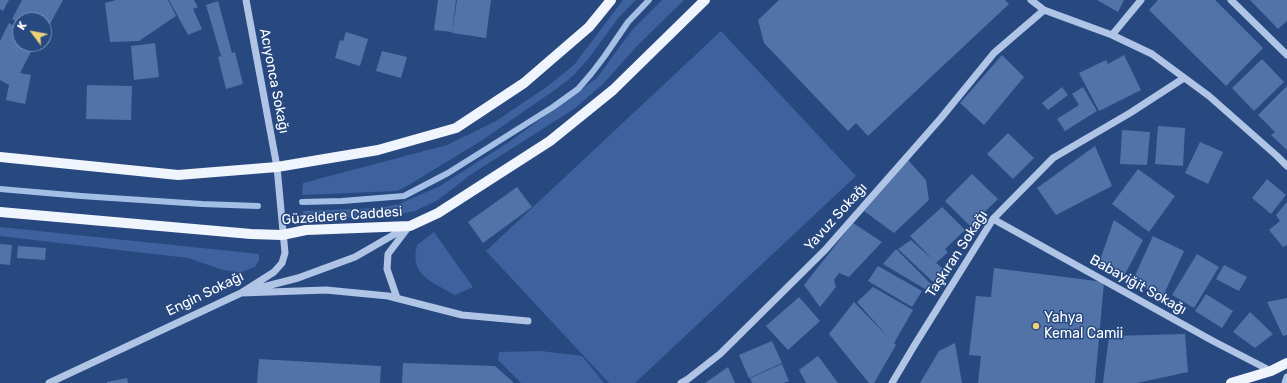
<!DOCTYPE html>
<meta charset="utf-8">
<style>
body{margin:0}
#map{position:relative;width:1287px;height:383px;overflow:hidden;background:#284980;font-family:Rubik,sans-serif}
canvas{display:block}
.north{position:absolute;left:12px;top:12px;width:40px;height:40px;box-sizing:border-box;background:#284980;border:1px solid #7e92b3;border-radius:50%;rotate:302deg;font-size:11px;font-weight:700;line-height:16px;text-align:center;color:#fff}
.north::after{content:'';display:block;margin:auto;width:14px;height:18px;background:#edd176;clip-path:polygon(50% 0,100% 100%,50% 72%,0 100%)}
</style>
<div id="map">
<canvas width="1287" height="383"></canvas>
<div class="north">K</div>
</div>
<script>
const g = document.querySelector('canvas').getContext('2d');
g.lineJoin = 'round';
function fillPath(path, color) { g.fillStyle = color; g.fill(path, 'evenodd'); }
function stroke(path, color, width, dash) { g.strokeStyle = color; g.lineWidth = width; g.lineCap = dash ? 'butt' : 'round'; g.setLineDash(dash || []); g.stroke(path); }
function label(font, color, halo, rows, align = 'center') {
  g.font = font + ' Rubik,sans-serif'; g.lineWidth = 3; g.setLineDash([]); g.textBaseline = 'middle'; g.strokeStyle = halo; g.fillStyle = color; for (const [text, x, y, turn = 0] of rows) {
    g.save(); g.translate(x, y); g.rotate((+turn || 0) * Math.PI / 180); g.textAlign = isNaN(turn) ? turn : align; if (halo) g.strokeText(text, 0, 0); g.fillText(text, 0, 0); g.restore();
  }
}
fillPath(new Path2D(`
 M 623,0 L 636,0 L 619,17 L 589,58 L 573,76 L 559,87 L 484,139 L 407,186 L 397,191 L 302,195 L 303,183 L 447,145 L 496,121 L 548,86 L 574,65 Z
 M 662,0 L 684,0 L 638,45 L 602,85 L 574,109 L 470,175 L 438,200 L 415,211 L 395,215 L 303,220 L 303,211 L 380,208 L 399,204 L 440,186 L 509,142 L 597,78 L 632,30 Z
 M 721,31 L 856,176 L 635,383 L 609,383 L 486,251 Z
 M 0,227 L 259,254 L 259,260 L 255,267 L 239,273 L 220,269 L 188,258 L 0,236 Z
 M 434,232 L 473,287 L 455,295 C 433,282 409,276 417,245 Z
 M 541,351 L 582,356 L 604,383 L 521,383 L 498,360 L 499,352 Z`), '#3d629d');
stroke(new Path2D(`
 M 0,189 L 81,196 L 202,204 L 258,206
 M 302,202 L 342,201 L 404,196 L 448,173 L 553,107 L 578,89 L 591,74 L 604,57 L 628,22 L 649,0`), '#a4bfe6', 6);
fillPath(new Path2D(`
 M 0,0 L 9,0 L 3,11 L 0,9 Z
 M 22,0 L 63,0 L 44,35 L 44,20 L 20,20 L 20,24 L 12,19 Z
 M 116,0 L 168,0 L 176,16 L 139,41 L 110,42 L 105,3 Z
 M 169,0 L 194,0 L 198,7 L 193,9 L 202,29 L 188,35 Z
 M 438,0 L 456,0 L 452,32 L 434,30 Z
 M 457,0 L 491,0 L 486,38 L 452,33 Z
 M 779,0 L 1005,0 L 1009,4 L 868,136 L 856,123 L 848,131 L 764,43 L 758,20 Z
 M 1097,0 L 1124,0 L 1118,12 Z
 M 1158,0 L 1215,0 L 1263,48 L 1226,86 L 1149,10 Z
 M 1250,0 L 1287,0 L 1287,21 L 1278,29 Z
 M 218,1 L 232,53 L 235,52 L 243,84 L 226,89 L 218,57 L 221,56 L 206,5 Z
 M 9,23 L 20,29 L 20,44 L 35,44 L 20,73 L 31,75 L 25,104 L 6,100 L 9,85 L 0,80 L 0,41 Z
 M 346,32 L 368,39 L 360,66 L 335,58 L 340,40 L 343,41 Z
 M 155,43 L 159,77 L 134,80 L 131,46 Z
 M 382,51 L 407,57 L 401,78 L 376,71 Z
 M 1002,55 L 1024,77 L 984,125 L 960,103 Z
 M 1124,55 L 1141,90 L 1099,111 L 1079,73 L 1106,60 L 1108,64 Z
 M 1262,59 L 1284,82 L 1254,111 L 1232,88 Z
 M 87,85 L 132,86 L 131,120 L 86,119 Z
 M 1287,86 L 1287,150 L 1271,135 L 1275,132 L 1258,115 Z
 M 1062,87 L 1068,95 L 1048,110 L 1042,103 Z
 M 1083,87 L 1097,111 L 1065,131 L 1057,119 L 1079,105 L 1072,94 Z
 M 1158,126 L 1185,128 L 1183,166 L 1155,164 Z
 M 1122,130 L 1150,132 L 1147,165 L 1120,164 Z
 M 1008,133 L 1034,158 L 1013,179 L 987,154 Z
 M 1200,142 L 1223,152 L 1208,184 L 1185,173 Z
 M 1095,146 L 1112,186 L 1056,215 L 1037,188 Z
 M 908,160 L 926,180 L 929,200 L 894,233 L 864,211 Z
 M 1138,169 L 1175,196 L 1149,232 L 1112,204 Z
 M 972,174 L 998,199 L 970,226 L 945,201 Z
 M 1267,179 L 1286,195 L 1271,214 L 1252,198 Z
 M 517,187 L 532,207 L 483,243 L 468,222 Z
 M 1287,202 L 1287,245 L 1283,247 L 1269,230 L 1280,221 L 1276,215 Z
 M 942,207 L 965,230 L 945,249 L 948,252 L 936,263 L 910,236 Z
 M 1114,220 L 1143,240 L 1123,278 L 1099,263 Z
 M 853,223 L 882,242 L 849,277 L 839,273 L 834,280 L 836,287 L 820,307 L 804,285 Z
 M 1153,236 L 1184,251 L 1163,296 L 1132,282 Z
 M 911,240 L 943,269 L 933,282 L 898,249 Z
 M 0,244 L 12,245 L 10,265 L 0,264 Z
 M 18,246 L 46,248 L 45,260 L 17,258 Z
 M 896,249 L 932,285 L 925,289 L 883,264 Z
 M 1197,254 L 1219,267 L 1194,308 L 1172,295 Z
 M 1224,265 L 1247,277 L 1239,291 L 1216,279 Z
 M 878,266 L 922,291 L 912,307 L 868,281 Z
 M 994,268 L 1104,282 L 1095,383 L 978,383 L 981,356 L 969,355 L 976,296 L 991,297 Z
 M 873,287 L 913,310 L 894,343 L 896,345 L 874,383 L 869,383 L 829,334 L 854,302 L 889,338 L 857,302 Z
 M 1206,294 L 1233,311 L 1222,328 L 1195,311 Z
 M 799,297 L 820,321 L 788,350 L 766,326 Z
 M 1287,298 L 1287,335 L 1283,336 L 1267,302 Z
 M 1250,312 L 1273,334 L 1255,348 L 1233,332 Z
 M 1185,334 L 1188,372 L 1137,383 L 1103,383 L 1109,336 Z
 M 772,341 L 782,363 L 749,378 L 739,355 Z
 M 955,343 L 962,383 L 920,383 L 939,351 Z
 M 818,356 L 838,383 L 806,383 L 799,370 Z
 M 259,359 L 381,366 L 380,383 L 257,383 Z
 M 403,363 L 495,366 L 514,383 L 402,383 Z
 M 782,364 L 789,381 L 783,383 L 752,383 L 750,378 Z
 M 728,367 L 735,383 L 705,383 Z
 M 127,378 L 128,383 L 107,383 L 107,382 Z`), '#5173a8');
stroke(new Path2D(`
 M 1031,0 L 1044,10
 M 1231,0 L 1287,55
 M 1112,35 L 1141,0
 M 993,219 L 1213,341 L 1271,371
 M 255,289 L 298,278 L 355,257 L 407,227
 M 241,293 L 326,290 L 388,296 L 462,315 L 528,321
 M 397,298 L 387,269 L 388,254 L 407,229
 M 49,383 L 241,293 L 274,272 L 282,263 L 285,253 L 277,167 L 246,0
 M 681,383 L 688,379 L 720,354 L 825,250 L 941,118 L 994,53 L 1044,10 L 1112,35 L 1152,54 L 1209,96 L 1277,156 L 1287,166
 M 892,383 L 914,346 L 993,219 L 1053,158 L 1130,113 L 1184,78
 M 1285,383 L 1287,377`), '#b0c5e5', 7);
stroke(new Path2D(`
 M 0,157 L 178,175 L 277,167 L 378,150 L 456,128 L 524,83 L 589,27 L 611,0
 M 0,212 L 251,234 L 282,235 L 306,230 L 410,226 L 438,213 L 550,141 L 613,90 L 705,0
 M 1231,383 L 1271,371 L 1287,363`), '#f0f4fd', 10);
for (const [x, y, r, color] of [
 [1036,326,4,"#edd176"]
]) { const dot = new Path2D(); dot.arc(x, y, r, 0, 2 * Math.PI); g.fillStyle = color; g.fill(dot); stroke(dot, '#284980', 1.5); }
label('14px', '#fff', '#284980', [
 ["Acıyonca Sokağı",274,81,79],
 ["Güzeldere Caddesi",342,216,-4],
 ["Yavuz Sokağı",836,217,-48],
 ["Taşkıran Sokağı",957,254,-57],
 ["Babayiğit Sokağı",1138,285,29],
 ["Engin Sokağı",205,294,-26]
]);
label('14px', '#fff', '#284980', [
 ["Yahya",1044,318],
 ["Kemal Camii",1044,334]
], 'left');
</script>
